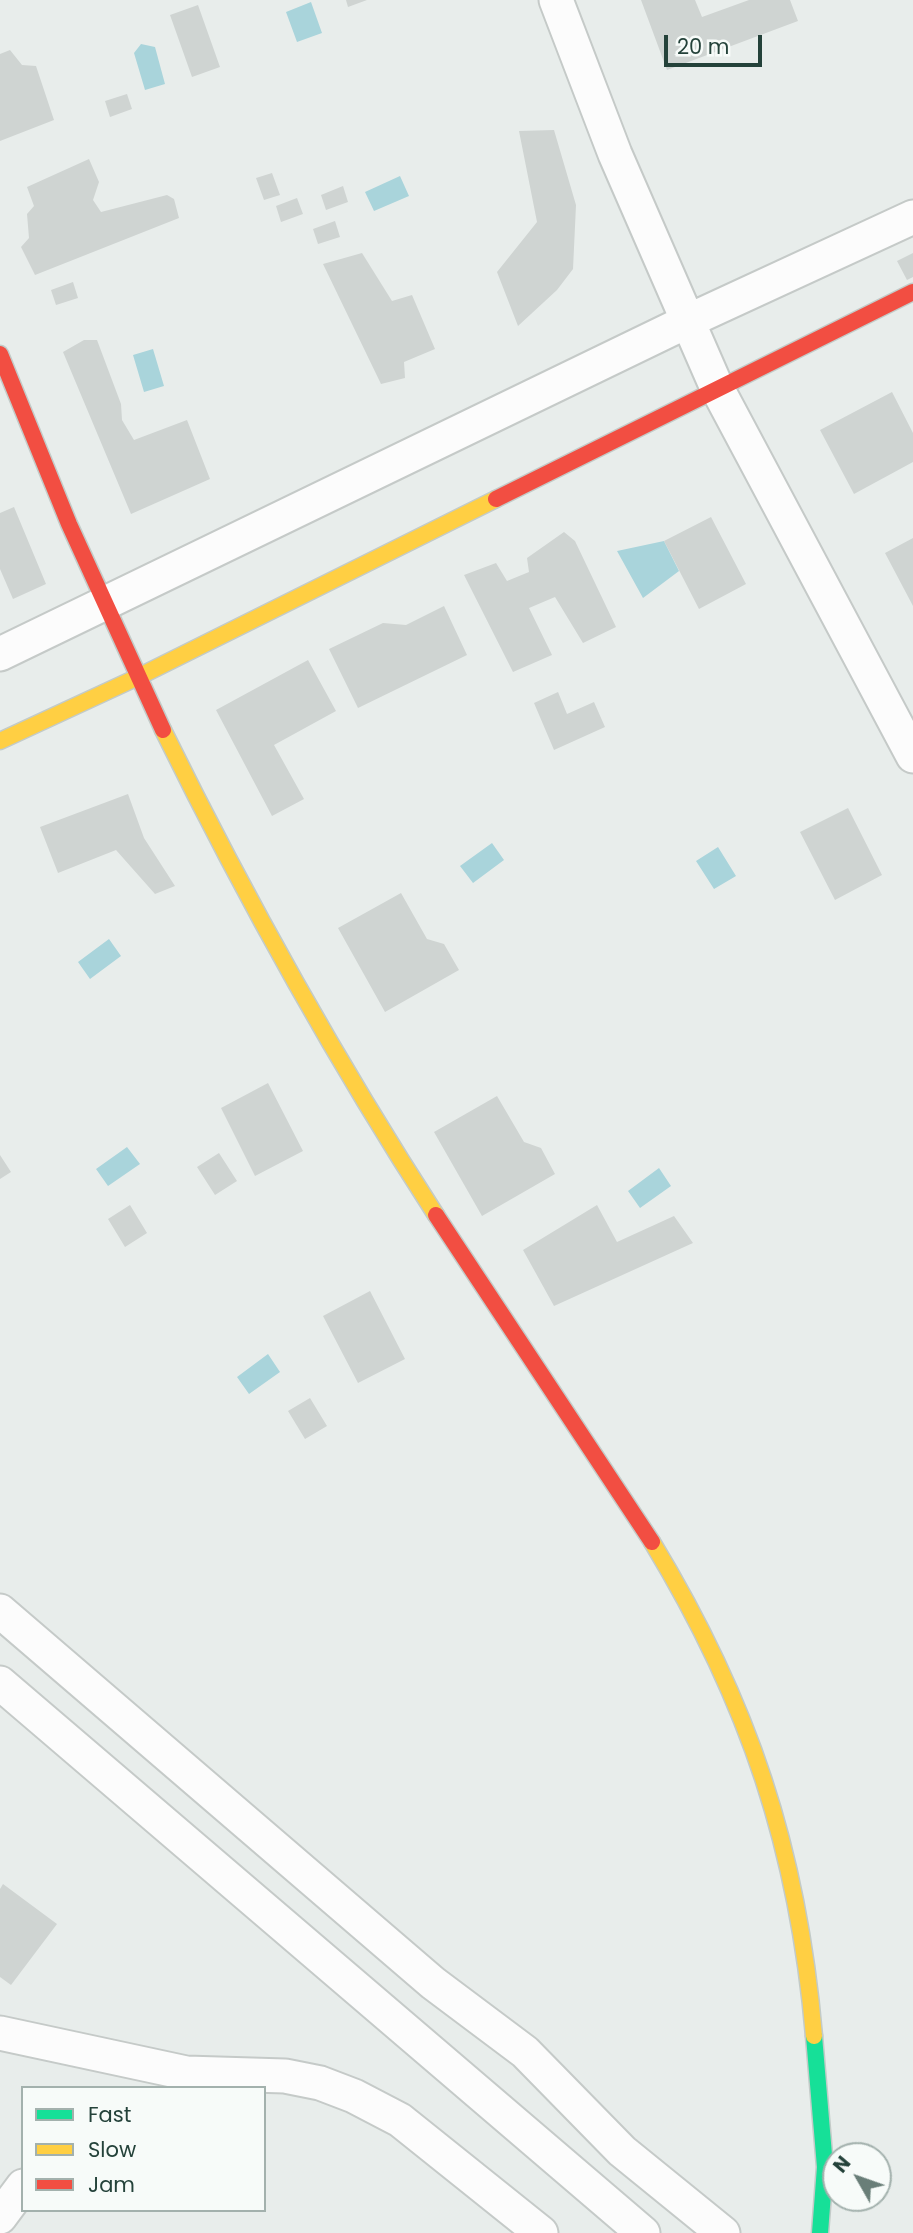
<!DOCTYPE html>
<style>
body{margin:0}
#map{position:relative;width:913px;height:2233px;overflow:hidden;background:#e8edeb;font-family:Poppins,sans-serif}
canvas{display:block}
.legend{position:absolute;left:21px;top:2086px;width:245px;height:126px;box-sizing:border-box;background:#f7fbf9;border:2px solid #a3b1ad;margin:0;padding:9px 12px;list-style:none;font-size:21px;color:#24423a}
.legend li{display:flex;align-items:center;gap:14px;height:35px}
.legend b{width:35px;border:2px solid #a3b1ad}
.north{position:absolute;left:822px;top:2142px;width:70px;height:70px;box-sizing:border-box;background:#f7fbf9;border:2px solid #a3b1ad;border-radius:50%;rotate:310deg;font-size:19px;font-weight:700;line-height:28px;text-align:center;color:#24423a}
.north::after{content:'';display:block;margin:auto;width:24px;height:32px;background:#697e78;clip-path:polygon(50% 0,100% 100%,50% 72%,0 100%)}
.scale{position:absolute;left:664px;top:35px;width:98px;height:32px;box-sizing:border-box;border:4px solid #24423a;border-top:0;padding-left:9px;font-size:21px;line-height:24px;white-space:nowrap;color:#24423a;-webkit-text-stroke:5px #f7fbf9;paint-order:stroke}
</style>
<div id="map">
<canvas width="913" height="2233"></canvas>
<ul class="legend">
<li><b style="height:9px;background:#16e098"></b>Fast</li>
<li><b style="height:9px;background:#ffcf43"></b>Slow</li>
<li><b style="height:9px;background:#f24e42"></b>Jam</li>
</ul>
<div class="north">N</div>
<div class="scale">20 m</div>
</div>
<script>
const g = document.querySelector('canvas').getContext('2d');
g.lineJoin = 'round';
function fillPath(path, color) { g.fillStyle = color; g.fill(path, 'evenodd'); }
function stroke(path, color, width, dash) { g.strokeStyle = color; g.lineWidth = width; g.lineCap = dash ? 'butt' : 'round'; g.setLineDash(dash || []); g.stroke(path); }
fillPath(new Path2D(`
 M 311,2 L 322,33 L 297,42 L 286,12 Z
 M 141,44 L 155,47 L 165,84 L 145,90 L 134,53 Z
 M 400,176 L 409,196 L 374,211 L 365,192 Z
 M 153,349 L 164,386 L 144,392 L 133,355 Z
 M 664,541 L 679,571 L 643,598 L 617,551 Z
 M 492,843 L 504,860 L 473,883 L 460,866 Z
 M 718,847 L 736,876 L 714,889 L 696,861 Z
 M 109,939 L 121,956 L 90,979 L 78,962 Z
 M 127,1147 L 140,1164 L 108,1186 L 96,1169 Z
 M 659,1168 L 671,1186 L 640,1208 L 628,1191 Z
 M 268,1354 L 280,1372 L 249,1394 L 237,1377 Z`), '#a9d4db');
fillPath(new Path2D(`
 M 346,0 L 367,0 L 348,7 Z
 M 641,0 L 695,0 L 702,17 L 749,0 L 790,0 L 798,21 L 667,70 Z
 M 198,5 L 220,67 L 192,77 L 170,15 Z
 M 10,50 L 22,65 L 36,66 L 54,120 L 0,141 L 0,54 Z
 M 127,94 L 132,109 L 110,117 L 105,101 Z
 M 554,130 L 576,205 L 573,269 L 557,290 L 518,326 L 497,272 L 537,222 L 519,131 Z
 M 89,159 L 99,182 L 93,200 L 101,212 L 167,195 L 174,199 L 179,218 L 35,275 L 21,247 L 29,238 L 27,214 L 34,206 L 27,187 Z
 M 272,173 L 280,195 L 264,200 L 256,178 Z
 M 343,186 L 348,202 L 326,210 L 321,195 Z
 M 297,198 L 303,214 L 281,222 L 276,206 Z
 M 335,221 L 340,237 L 318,244 L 313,229 Z
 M 362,253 L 392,301 L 412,295 L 435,349 L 404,362 L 405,378 L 381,384 L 323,264 Z
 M 913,253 L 913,277 L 907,280 L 897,261 Z
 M 73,282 L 78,298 L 56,305 L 51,290 Z
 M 84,340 L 97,340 L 121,404 L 122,420 L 134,440 L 187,420 L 210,479 L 131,514 L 63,352 Z
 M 892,392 L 913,433 L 913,462 L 854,494 L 820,430 Z
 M 14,507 L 46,584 L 13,599 L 0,569 L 0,513 Z
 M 711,517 L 746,584 L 699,609 L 664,541 Z
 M 564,532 L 575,541 L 616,627 L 583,643 L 555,597 L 529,608 L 552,655 L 513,672 L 464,575 L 496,563 L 507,581 L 529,572 L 527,558 Z
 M 913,538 L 913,606 L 885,553 Z
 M 444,606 L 467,655 L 358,708 L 329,649 L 383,623 L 406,625 Z
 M 308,660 L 336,711 L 274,745 L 304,799 L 272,816 L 216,710 Z
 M 558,692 L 567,714 L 594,702 L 605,727 L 554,750 L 534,703 Z
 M 128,794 L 144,838 L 175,886 L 155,894 L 116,850 L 58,873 L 40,827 Z
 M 848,808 L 882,875 L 835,900 L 800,832 Z
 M 401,893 L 427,939 L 444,944 L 459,970 L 385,1012 L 338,928 Z
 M 268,1083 L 303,1151 L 255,1176 L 221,1108 Z
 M 497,1096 L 524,1142 L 541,1148 L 555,1174 L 482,1216 L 434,1132 Z
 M 219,1153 L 237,1181 L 215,1195 L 197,1167 Z
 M 0,1155 L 11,1172 L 0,1179 Z
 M 130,1205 L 147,1233 L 125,1247 L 108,1219 Z
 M 597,1205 L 617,1242 L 674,1216 L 693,1243 L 554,1306 L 523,1250 Z
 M 370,1291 L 405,1359 L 358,1383 L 323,1316 Z
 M 310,1398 L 327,1426 L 305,1439 L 288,1411 Z
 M 3,1884 L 57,1924 L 11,1985 L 0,1977 L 0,1889 Z`), '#cfd4d2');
const street = new Path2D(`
 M 556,0 L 615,154 L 717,388 L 913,756
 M 0,654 L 688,321 L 913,217
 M 0,1611 L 433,1983 L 525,2052 L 622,2151 L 723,2233
 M 0,1683 L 643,2233
 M 0,2033 L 186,2073 L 285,2076 L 320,2083 L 354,2096 L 400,2120 L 541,2233
 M 0,2217 L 23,2186`);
const fast = new Path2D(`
 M 814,2036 L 825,2167 L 820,2233`);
const slow = new Path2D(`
 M 163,730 C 245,897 335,1059 436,1215
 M 0,741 L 138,677 L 496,499
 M 652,1542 C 749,1702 798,1850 814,2036`);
const jam = new Path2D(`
 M 0,354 L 69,524 L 163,730
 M 496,499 L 913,292
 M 436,1215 L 652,1542`);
stroke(street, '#c5cac8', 37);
stroke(fast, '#c3cbc8', 19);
stroke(slow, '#c3cbc8', 19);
stroke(jam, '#c3cbc8', 19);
stroke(street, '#fcfcfc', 33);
stroke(fast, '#16e098', 16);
stroke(slow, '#ffcf43', 16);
stroke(jam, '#f24e42', 16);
</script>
